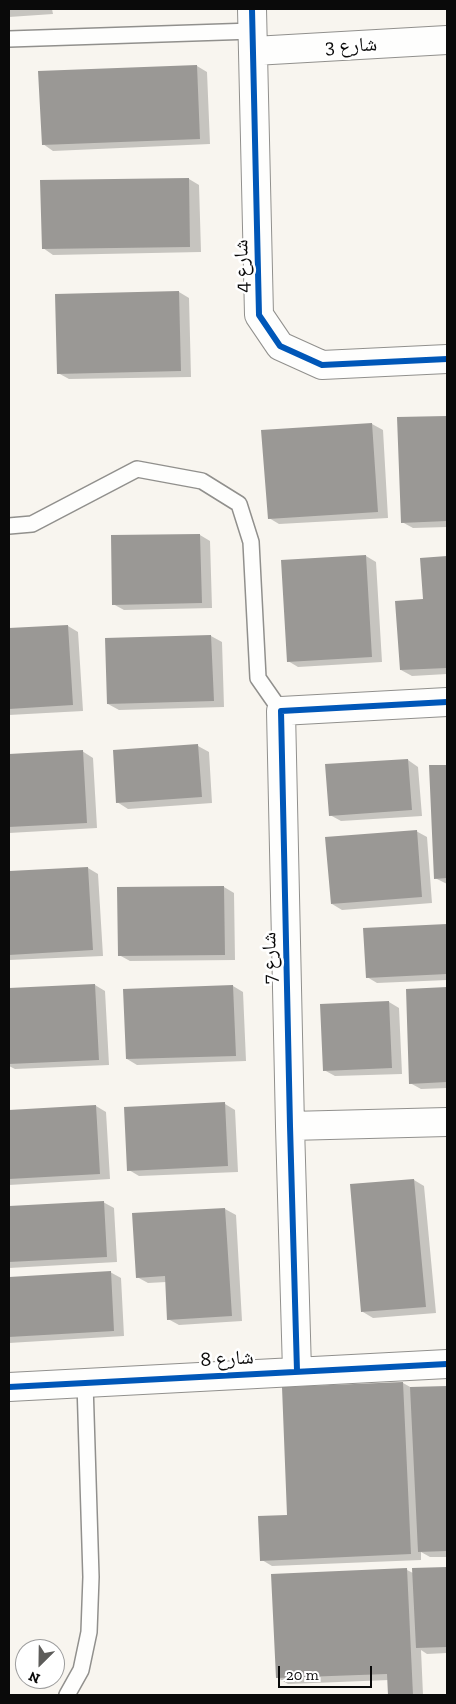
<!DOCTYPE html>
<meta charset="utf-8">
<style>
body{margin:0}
#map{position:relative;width:456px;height:1704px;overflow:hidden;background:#f8f5ef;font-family:"Zilla Slab",serif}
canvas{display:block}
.frame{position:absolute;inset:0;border:10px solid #0a0a0a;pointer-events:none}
.north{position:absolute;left:15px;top:1639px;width:50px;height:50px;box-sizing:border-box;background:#fff;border:1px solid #9d9d9d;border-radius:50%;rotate:203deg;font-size:14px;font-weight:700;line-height:20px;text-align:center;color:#0a0a0a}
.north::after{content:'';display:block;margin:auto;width:18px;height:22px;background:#5d5c5a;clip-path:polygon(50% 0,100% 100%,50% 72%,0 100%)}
.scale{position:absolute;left:278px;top:1666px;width:94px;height:22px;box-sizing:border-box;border:2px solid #0a0a0a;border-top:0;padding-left:6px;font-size:15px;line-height:18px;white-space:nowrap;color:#0a0a0a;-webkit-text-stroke:4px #fff;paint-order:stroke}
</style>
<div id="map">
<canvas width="456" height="1704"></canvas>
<div class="frame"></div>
<div class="north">N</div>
<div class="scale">20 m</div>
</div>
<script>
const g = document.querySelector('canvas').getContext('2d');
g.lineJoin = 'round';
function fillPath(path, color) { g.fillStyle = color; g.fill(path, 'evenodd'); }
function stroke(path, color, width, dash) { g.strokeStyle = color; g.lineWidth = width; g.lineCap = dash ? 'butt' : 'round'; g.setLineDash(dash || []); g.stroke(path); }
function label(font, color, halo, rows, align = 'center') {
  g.font = font + ' "Zilla Slab","Noto Naskh Arabic",serif'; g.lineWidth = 5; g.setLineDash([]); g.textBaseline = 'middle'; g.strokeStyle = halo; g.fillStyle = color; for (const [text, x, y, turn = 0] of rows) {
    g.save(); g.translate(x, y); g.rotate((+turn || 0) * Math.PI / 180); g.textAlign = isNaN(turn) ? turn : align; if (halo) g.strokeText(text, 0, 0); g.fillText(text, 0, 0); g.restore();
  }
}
fillPath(new Path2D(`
 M 9,9 L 52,9 L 53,14 L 9,17 Z
 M 197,66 L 207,72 L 210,144 L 53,151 L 43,144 Z
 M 189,179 L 199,185 L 201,252 L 53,255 L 43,248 Z
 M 179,292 L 189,298 L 191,377 L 69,379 L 58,373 Z
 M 447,417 L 447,527 L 413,528 L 402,522 L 398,419 Z
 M 372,424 L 383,430 L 388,518 L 279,524 L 269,518 Z
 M 200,535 L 210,541 L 212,608 L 124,610 L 113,604 Z
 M 366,556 L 376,562 L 382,662 L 298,667 L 288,661 Z
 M 447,557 L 447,674 L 412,676 L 401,670 L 425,601 L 422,559 Z
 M 68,626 L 78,632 L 83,711 L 9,715 L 9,629 Z
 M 211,636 L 222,642 L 224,707 L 119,710 L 108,704 Z
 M 198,746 L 209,752 L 212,803 L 128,809 L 117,802 Z
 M 82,751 L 93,758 L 97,828 L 9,833 L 9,755 Z
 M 408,760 L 418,767 L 422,816 L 341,821 L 330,815 Z
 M 430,766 L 447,766 L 447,884 L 435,878 Z
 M 416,831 L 427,837 L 432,903 L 342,910 L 332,904 Z
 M 88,868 L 98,874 L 103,956 L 9,960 L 9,872 Z
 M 224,887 L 234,893 L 235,960 L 130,961 L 119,955 Z
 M 447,925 L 447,980 L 377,983 L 367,977 L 364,929 Z
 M 95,985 L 105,991 L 109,1065 L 15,1069 L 9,1066 L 9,989 Z
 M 233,986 L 243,992 L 246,1061 L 137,1065 L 127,1059 Z
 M 447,989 L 447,1088 L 421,1089 L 410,1083 L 407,990 Z
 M 389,1002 L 399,1008 L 402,1074 L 335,1076 L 324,1070 Z
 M 225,1104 L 235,1110 L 238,1172 L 139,1176 L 129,1170 Z
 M 96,1106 L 106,1112 L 110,1179 L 9,1185 L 9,1111 Z
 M 414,1180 L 424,1186 L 436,1313 L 373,1318 L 363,1312 Z
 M 103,1202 L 114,1208 L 117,1262 L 9,1268 L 9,1207 Z
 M 225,1209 L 236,1215 L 242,1321 L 179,1325 L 168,1319 L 166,1282 L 148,1283 L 137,1277 L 133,1214 Z
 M 110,1272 L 121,1278 L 124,1336 L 9,1343 L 9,1278 Z
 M 403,1383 L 412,1388 L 447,1387 L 447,1557 L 430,1557 L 421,1552 L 421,1560 L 272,1566 L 262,1560 L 289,1516 Z
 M 447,1568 L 447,1653 L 427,1654 L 421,1650 L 423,1695 L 390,1695 L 389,1680 L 288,1684 L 278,1678 L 407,1570 L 413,1573 L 413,1569 Z`), '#0003');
fillPath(new Path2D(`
 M 197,65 L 200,139 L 42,145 L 38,71 Z
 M 189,178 L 190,247 L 42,249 L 40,180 Z
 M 179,291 L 181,371 L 57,374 L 55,294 Z
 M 447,416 L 447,521 L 401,523 L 397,417 Z
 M 372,423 L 378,512 L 268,519 L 261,430 Z
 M 200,534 L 202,603 L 112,605 L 111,535 Z
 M 366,555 L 372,657 L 287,662 L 281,560 Z
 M 447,556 L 447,668 L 400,670 L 395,601 L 423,599 L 420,558 Z
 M 68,625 L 73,705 L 9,709 L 9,628 Z
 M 211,635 L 214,701 L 107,704 L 105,638 Z
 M 198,744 L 202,797 L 116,803 L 113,750 Z
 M 83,750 L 87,823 L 9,827 L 9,754 Z
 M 408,759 L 412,810 L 329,816 L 325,764 Z
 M 429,765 L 447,765 L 447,878 L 434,879 Z
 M 417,830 L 422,897 L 331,904 L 325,837 Z
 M 88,867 L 93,950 L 9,955 L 9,871 Z
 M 224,886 L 225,955 L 118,956 L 117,887 Z
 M 447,924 L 447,974 L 366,978 L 363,928 Z
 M 95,984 L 99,1060 L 9,1064 L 9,988 Z
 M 233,985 L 236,1056 L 126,1059 L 123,989 Z
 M 447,987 L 447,1082 L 409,1084 L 406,989 Z
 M 389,1001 L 392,1068 L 323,1071 L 320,1004 Z
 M 225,1102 L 228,1166 L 127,1171 L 124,1107 Z
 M 96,1105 L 100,1174 L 9,1179 L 9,1110 Z
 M 414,1179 L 426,1307 L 361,1312 L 350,1184 Z
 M 104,1201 L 107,1257 L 9,1262 L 9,1206 Z
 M 225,1208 L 232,1316 L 167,1320 L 165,1276 L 136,1278 L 132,1213 Z
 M 111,1271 L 114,1331 L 9,1337 L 9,1277 Z
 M 403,1382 L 411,1554 L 260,1561 L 258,1516 L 287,1515 L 282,1387 Z
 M 447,1386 L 447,1551 L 418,1552 L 410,1387 Z
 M 447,1567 L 447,1647 L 416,1648 L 412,1568 Z
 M 407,1568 L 413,1695 L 388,1695 L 387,1674 L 276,1678 L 271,1574 Z`), '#9a9895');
const service = new Path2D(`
 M 9,39 L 253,31
 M 9,526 L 32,524 L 137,469 L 202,481 L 239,504 L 251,542 L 258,678 L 281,711
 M 67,1695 L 81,1670 L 89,1632 L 91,1577 L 85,1383`);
const minor = new Path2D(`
 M 252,9 L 259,315 L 280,346 L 322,365 L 447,359
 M 254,51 L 447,40
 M 290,1126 L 447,1122
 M 297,1371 L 290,1126 L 281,711 L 447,702
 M 9,1387 L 447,1364`);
stroke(service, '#91908d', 18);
stroke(minor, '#91908d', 30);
stroke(service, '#fefefd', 15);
stroke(minor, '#fefefd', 28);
stroke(new Path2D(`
 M 252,9 L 259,315 L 280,346 L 322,365 L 447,359
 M 297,1371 L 290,1126 L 281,711 L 447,702
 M 9,1387 L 447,1364`), '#0057b8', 6);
label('20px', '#0a0a0a', '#fff', [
 ["شارع 3",351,46,-3],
 ["شارع 4",242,266,-91],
 ["شارع 7",270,958,-91],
 ["شارع 8",227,1359,-3]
]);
</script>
